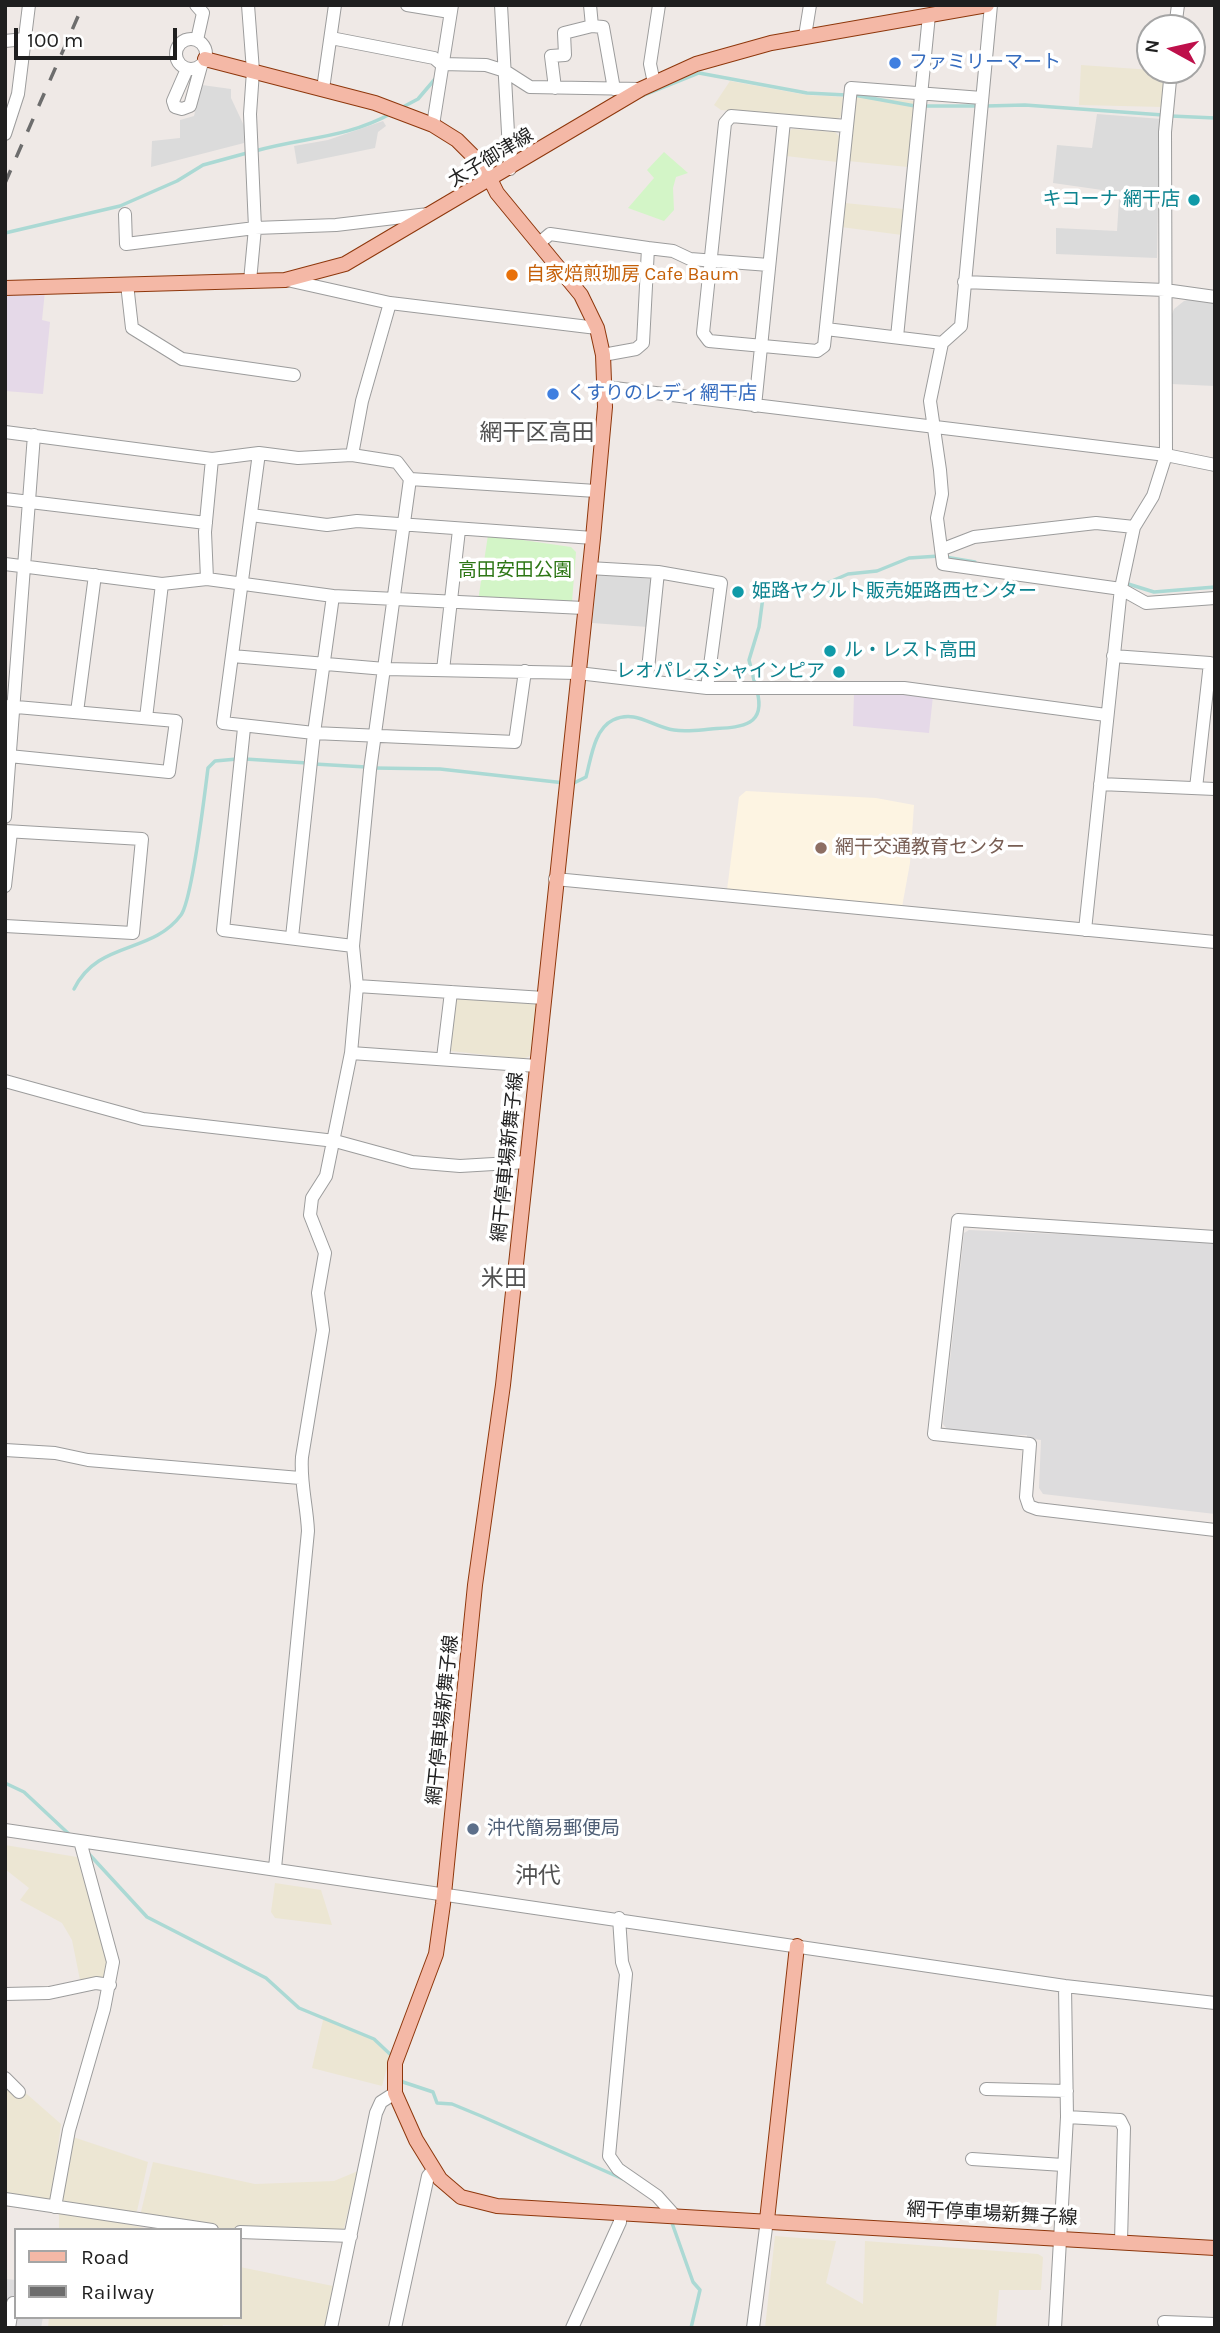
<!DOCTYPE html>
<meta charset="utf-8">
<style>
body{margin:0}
#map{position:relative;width:1220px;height:2333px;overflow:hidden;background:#efe9e6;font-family:Karla,sans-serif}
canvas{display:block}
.frame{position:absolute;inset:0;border:7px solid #1f1f1f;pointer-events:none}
.legend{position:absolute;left:14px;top:2228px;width:228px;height:91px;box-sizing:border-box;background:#fff;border:2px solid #a5a5a5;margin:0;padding:9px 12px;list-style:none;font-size:21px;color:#1f1f1f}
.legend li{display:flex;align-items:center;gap:14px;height:35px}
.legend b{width:35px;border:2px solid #a5a5a5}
.north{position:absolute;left:1136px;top:14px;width:70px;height:70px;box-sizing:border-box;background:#fff;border:2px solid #a5a5a5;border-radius:50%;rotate:278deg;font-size:19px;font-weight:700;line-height:28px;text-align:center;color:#1f1f1f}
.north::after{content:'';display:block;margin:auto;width:24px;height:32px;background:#be104b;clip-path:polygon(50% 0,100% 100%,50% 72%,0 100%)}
.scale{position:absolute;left:14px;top:28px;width:163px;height:32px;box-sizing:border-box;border:4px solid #1f1f1f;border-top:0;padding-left:9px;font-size:21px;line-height:24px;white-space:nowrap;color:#1f1f1f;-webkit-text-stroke:5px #fff;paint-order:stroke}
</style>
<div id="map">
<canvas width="1220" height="2333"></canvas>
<div class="frame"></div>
<ul class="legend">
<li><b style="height:9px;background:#f4b8a6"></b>Road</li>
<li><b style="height:9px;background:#6d6d6d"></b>Railway</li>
</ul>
<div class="north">N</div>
<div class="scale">100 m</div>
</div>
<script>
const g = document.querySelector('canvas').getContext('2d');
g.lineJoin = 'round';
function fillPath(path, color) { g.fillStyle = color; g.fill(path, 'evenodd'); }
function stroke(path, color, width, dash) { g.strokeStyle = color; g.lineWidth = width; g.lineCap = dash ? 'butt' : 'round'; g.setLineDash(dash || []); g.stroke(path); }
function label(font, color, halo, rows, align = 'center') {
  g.font = font + ' Karla,"Noto Sans JP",sans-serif'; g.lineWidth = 7; g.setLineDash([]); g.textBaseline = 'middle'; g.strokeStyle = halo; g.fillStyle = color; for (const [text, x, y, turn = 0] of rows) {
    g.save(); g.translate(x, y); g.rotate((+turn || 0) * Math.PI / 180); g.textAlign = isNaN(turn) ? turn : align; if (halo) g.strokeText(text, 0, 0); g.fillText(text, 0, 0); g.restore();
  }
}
fillPath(new Path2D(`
 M 969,1230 L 1215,1241 L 1215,1514 L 1043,1494 L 1039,1488 L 1041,1440 L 1027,1438 L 1027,1435 L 987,1435 L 947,1429 L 943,1424 L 964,1233 Z
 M 5,2279 L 16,2280 L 16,2317 L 43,2317 L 41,2328 L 5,2328 Z`), '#dddcdd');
fillPath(new Path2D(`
 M 45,291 L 42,320 L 50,322 L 43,394 L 5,391 L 5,298 L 14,292 Z
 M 904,692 L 933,696 L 929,733 L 853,726 L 854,693 Z`), '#e5d9e8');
fillPath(new Path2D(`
 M 746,791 L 876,798 L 914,805 L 910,863 L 902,907 L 727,890 L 739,797 Z`), '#fdf4e2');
fillPath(new Path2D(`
 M 1081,65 L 1166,71 L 1163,107 L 1079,105 Z
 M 730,81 L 807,95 L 843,97 L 841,116 L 835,121 L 721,110 L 714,105 Z
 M 856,96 L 914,101 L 908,167 L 848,161 Z
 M 792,129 L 835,132 L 840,137 L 837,162 L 786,156 L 788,133 Z
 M 845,203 L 904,209 L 902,235 L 841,227 Z
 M 460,997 L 537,1004 L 530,1056 L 522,1059 L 451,1051 L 454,1000 Z
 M 5,1845 L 77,1857 L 108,1965 L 105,1979 L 80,1980 L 72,1940 L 62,1923 L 20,1900 L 29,1888 L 5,1869 Z
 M 275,1883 L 321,1890 L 332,1925 L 275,1918 L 271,1912 Z
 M 324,2016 L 372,2038 L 390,2057 L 382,2086 L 312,2068 Z
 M 12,2081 L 61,2124 L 51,2201 L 5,2193 L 5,2090 Z
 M 70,2136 L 148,2162 L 137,2211 L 132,2214 L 61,2203 Z
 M 153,2162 L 255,2184 L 334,2181 L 358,2171 L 343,2232 L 206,2230 L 140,2216 Z
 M 59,2212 L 112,2221 L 154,2230 L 59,2230 Z
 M 775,2236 L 836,2241 L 826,2283 L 863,2304 L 865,2241 L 1038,2254 L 1043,2257 L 1041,2290 L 999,2290 L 996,2328 L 765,2328 Z
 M 240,2267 L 333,2286 L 324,2328 L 223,2325 L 222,2328 L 48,2328 L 49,2317 L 240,2317 Z`), '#ece6d3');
fillPath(new Path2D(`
 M 664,152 L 688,173 L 676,177 L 673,188 L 674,210 L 664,221 L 628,208 L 654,178 L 647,170 Z
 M 488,535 L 571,547 L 576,552 L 572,602 L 478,601 Z`), '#d3f5c7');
fillPath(new Path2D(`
 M 202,85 L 231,89 L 231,98 L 246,130 L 244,143 L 151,167 L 152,141 L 180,138 L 180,120 L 194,116 Z
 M 1097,114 L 1162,119 L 1158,198 L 1053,183 L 1057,145 L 1092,148 Z
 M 383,121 L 386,126 L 378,132 L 375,148 L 297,164 L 294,146 L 328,140 Z
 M 1119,200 L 1158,204 L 1157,258 L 1056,254 L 1056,228 L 1117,231 Z
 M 1197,297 L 1215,300 L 1215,386 L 1171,384 L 1170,319 L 1174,309 L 1184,301 Z
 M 597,574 L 653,579 L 648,627 L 592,623 Z`), '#dbdbdb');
stroke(new Path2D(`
 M 854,95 L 915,106
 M 637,98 L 699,73 L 807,93 L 846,95
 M 923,106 L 978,106
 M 986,106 L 1025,105 L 1163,115
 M 401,108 L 418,99 L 435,79
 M 1171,116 L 1215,118
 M 255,151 C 303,137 345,139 392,113
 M 5,233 L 120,206 L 177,181 L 203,165 L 247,153
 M 1125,583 L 1154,592 L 1215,587
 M 755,684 L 749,660 L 759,627 L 763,597 L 775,590 L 818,587 L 848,574 L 877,571 L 909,558 L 939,556 L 975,562
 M 245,759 L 307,763
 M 314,764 L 366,767
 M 374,768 L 440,769 L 565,783
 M 572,784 L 586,777 C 591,759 594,729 613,720 C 636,709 652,727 674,730 C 686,732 699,730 711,729 C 738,727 767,728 757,691
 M 74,989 C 98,940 151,955 181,915 C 192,900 205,792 208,768 L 215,761 L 237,759
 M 5,1783 L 24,1792 L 71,1836
 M 89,1854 L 147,1917 L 266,1978 L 299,2008 L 374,2039 L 392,2056
 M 399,2078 L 403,2082 L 433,2092 L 437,2103 L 452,2104 L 481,2116 L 623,2179
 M 672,2223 L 693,2282 L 700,2290 L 691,2328`), '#abd9d4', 3.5);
const minor = new Path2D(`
 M 196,5 L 203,13 L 197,40
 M 248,5 L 253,71 L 250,114 L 255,228 L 250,281
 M 407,5 L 450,12
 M 501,5 L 510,169
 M 590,5 L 592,26 L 603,27 L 614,89
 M 991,5 L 961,326 L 942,343 L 930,401 L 940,470 L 942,494 L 937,518 L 943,564 L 1121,589 L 1146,603 L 1215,598
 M 1175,28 L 1178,5
 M 805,36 L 810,5
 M 331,38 L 434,58 L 441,64 L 486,65 L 505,71 L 530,87 L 641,89
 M176 54a15 15 0 1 1 30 0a15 15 0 1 1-30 0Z
 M 5,41 L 24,39
 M 187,69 L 173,101 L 175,107 L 182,109 L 190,106 L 201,66
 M 654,83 L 650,64 L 659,5
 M 555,88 L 551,56 L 565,55 L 564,33 L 592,26
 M 323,89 L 335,5
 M 433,125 L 452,5
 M 846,126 L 731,116 L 725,123 L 703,333 L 709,341 L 817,351 L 824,346 L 851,88 L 982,98
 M 5,134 L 18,94 L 29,5
 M 125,214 L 126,244 L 255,228 L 336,225 L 428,214
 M 538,244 L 550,234 L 648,248
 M 287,280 L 390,303 L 597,328
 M 964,282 L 1165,290 L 1215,297
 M 127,284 L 132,328 L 182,359 L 294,375
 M 826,329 L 942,343
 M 897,337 L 929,15
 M 603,355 L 636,349 L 643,343 L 648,248 L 673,251 L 690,259 L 769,265
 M 606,387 L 1166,455 L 1215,465
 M 755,406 L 784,121
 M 5,432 L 212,459 L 259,453
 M 352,455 L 298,458 L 259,453 L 223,723 L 314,733 L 515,742 L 525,671
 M 410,479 L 596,491
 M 5,499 L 206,523
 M 251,515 L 327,525 L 357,521 L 593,538
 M 943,549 L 974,537 L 1096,523 L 1134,527
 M 5,564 L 162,584 L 207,579 L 333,596 L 584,608
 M 207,579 L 205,532 L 212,459
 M 232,656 L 385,669 L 578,673 L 707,688 L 721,583 L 658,572 L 589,568
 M 1113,656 L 1210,663 L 1196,788
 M 443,670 L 459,530
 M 647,679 L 658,572
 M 707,688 L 904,688 L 1106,715
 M 5,706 L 176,721 L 169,772 L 9,756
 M 77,712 L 95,575
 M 146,718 L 162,584
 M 244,728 L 223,930 L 353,946
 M 1100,784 L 1215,789
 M 5,817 L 34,435
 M 5,831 L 142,839 L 133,933 L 5,926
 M 555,879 L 1215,942
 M 5,886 L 11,832
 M 1085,930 L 1121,588 L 1134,527 L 1153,496 L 1166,455 L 1165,132 L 1171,70
 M 292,937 L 314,733 L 333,596
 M 357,986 L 544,998
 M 351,1053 L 537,1066
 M 443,1058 L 451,992
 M 5,1081 L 143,1119 L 335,1141 L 412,1162 L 460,1166 L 527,1162
 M 1215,1237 L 958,1220 L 934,1434 L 1030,1444 L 1026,1497 L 1029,1506 L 1037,1509 L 1215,1530
 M 5,1450 L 55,1453 L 88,1460 L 300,1478
 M 5,1830 L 1065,1986 L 1215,2003
 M 275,1868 L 308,1531 C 307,1506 300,1482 302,1457 L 323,1330 L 318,1293 L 325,1253 L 310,1215 L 312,1198 L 326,1176 L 351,1053 L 357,986 L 353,946 L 370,770 L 410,479 L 397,462 L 352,455 L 362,401 L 390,303
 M 619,1918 L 622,1962 L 626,1974 L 609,2156 L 618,2169 L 657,2196 L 675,2216
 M 5,1994 L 49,1993 L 96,1983 L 110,1985
 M 5,2078 L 19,2092
 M 986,2089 L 1067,2091
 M 1067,2117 L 1120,2120 L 1124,2128 L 1121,2241
 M 972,2159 L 1063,2165
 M 5,2199 L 212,2230
 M 55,2207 L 69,2130 L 104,2009 L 113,1962 L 80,1841
 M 240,2232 L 351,2236
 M 1164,2322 L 1215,2324
 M 9,2328 L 13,2303
 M 331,2328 L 376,2113 L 381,2102 L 395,2093
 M 395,2328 L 428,2176 L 433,2170
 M 572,2328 L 620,2222 L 620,2214
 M 753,2328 L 767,2220
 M 1055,2328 L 1067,2117 L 1065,1986`);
const major = new Path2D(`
 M 205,59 L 375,103 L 433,125 L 457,140 L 484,167 L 497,193 L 581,295 L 597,328 L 603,355 L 605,407 L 593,538 L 527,1162 L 503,1385 L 475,1585 L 443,1904 L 436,1954 L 395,2063 L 395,2093 L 416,2140 L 440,2179 L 461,2197 L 497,2206 L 1215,2248
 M 5,288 L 285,280 L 345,264 L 641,89 L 696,64 L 771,43 L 987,5
 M 767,2220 L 797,1946`);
stroke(minor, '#9c9c9c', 14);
stroke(major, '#8e370c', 16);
stroke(minor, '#fff', 12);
stroke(major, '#f4b8a6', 14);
stroke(new Path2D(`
 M 5,183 L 83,5`), '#6d6d6d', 3.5, [14, 14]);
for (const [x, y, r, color] of [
 [895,63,7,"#3f7fe0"],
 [1194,200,7,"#0f9aa8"],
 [512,275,7,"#e8710a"],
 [553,394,7,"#3f7fe0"],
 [738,592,7,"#0f9aa8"],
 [830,651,7,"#0f9aa8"],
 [839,672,7,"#0f9aa8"],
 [821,848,7,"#8d6e63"],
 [473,1829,7,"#5c6f8a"]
]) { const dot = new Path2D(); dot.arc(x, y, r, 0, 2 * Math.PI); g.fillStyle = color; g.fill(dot); stroke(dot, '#fff', 2.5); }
label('19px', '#366cbe', '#fff', [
 ["ファミリーマート",909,63],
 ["くすりのレディ網干店",567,394]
], 'left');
label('19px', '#1f1f1f', '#fff', [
 ["太子御津線",491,158,-31],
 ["網干停車場新舞子線",508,1157,-84],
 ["網干停車場新舞子線",443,1720,-84],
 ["網干停車場新舞子線",992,2214,3]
]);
label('19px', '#0d838f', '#fff', [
 ["キコーナ 網干店",1180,200],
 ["姫路ヤクルト販売姫路西センター",752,592,"left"],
 ["ル・レスト高田",844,651,"left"],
 ["レオパレスシャインピア",825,672]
], 'right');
label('19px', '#c56008', '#fff', [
 ["自家焙煎珈房 Cafe Baum",526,275]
], 'left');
label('19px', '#2d7615', '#fff', [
 ["高田安田公園",515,571]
]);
label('19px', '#785e54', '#fff', [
 ["網干交通教育センター",835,848]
], 'left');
label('19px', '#4e5e75', '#fff', [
 ["沖代簡易郵便局",487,1829]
], 'left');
label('23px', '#525252', '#fff', [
 ["網干区高田",537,433],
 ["米田",504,1279],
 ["沖代",538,1876]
]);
</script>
